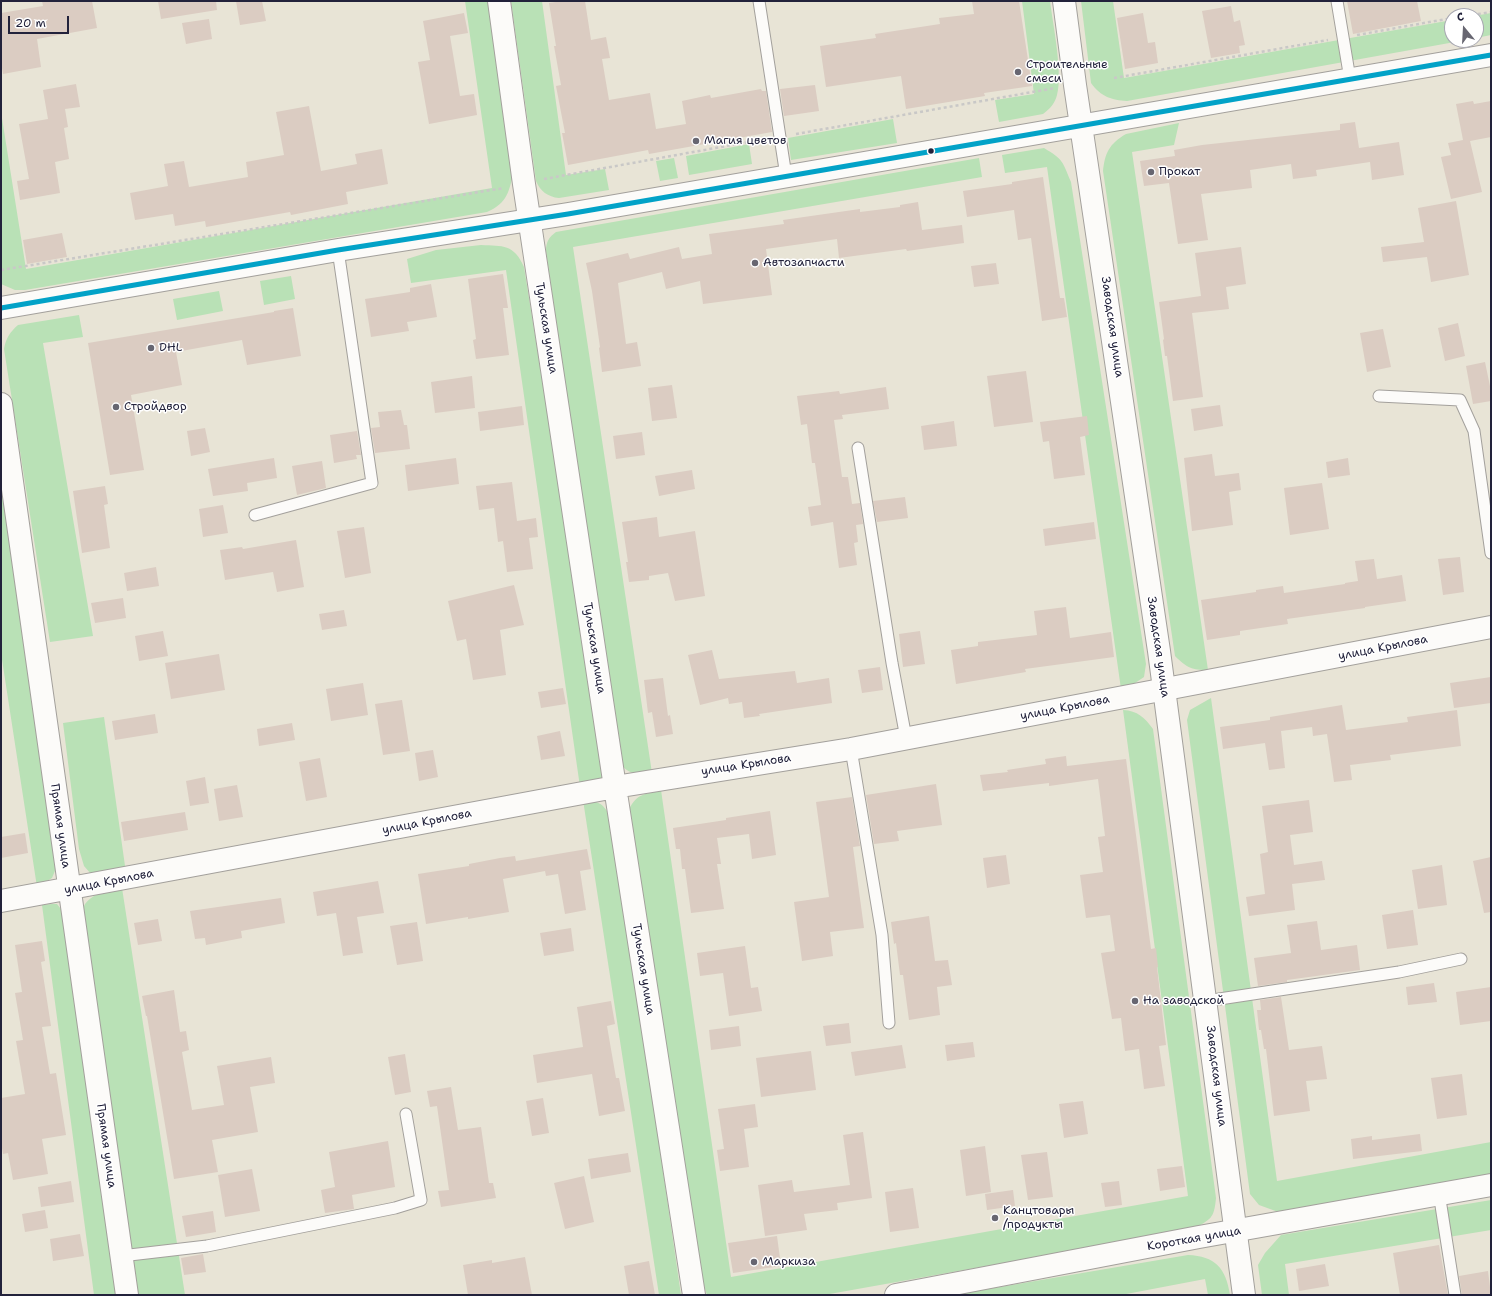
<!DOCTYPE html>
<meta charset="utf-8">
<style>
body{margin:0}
#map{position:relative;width:1492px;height:1296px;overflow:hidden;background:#e8e4d6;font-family:"Shantell Sans",sans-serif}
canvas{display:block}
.frame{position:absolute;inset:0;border:2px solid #22223b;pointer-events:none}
.north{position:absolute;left:1444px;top:8px;width:40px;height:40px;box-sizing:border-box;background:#fff;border:1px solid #a7a7b1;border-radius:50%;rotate:342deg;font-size:11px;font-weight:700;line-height:16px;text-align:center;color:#22223b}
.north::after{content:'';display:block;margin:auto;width:14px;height:18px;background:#676671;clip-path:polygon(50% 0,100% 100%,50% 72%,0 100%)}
.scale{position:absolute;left:8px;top:16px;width:61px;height:18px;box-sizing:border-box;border:2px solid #22223b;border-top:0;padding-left:5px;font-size:12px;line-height:14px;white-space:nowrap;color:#22223b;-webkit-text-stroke:3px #fff;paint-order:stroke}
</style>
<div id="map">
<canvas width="1492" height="1296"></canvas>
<div class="frame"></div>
<div class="north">С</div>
<div class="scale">20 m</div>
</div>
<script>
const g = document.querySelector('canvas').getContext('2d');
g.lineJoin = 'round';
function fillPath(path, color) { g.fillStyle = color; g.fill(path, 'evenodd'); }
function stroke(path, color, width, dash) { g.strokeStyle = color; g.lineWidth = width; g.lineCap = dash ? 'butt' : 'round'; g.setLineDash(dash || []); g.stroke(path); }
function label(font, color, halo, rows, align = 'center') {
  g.font = font + ' "Shantell Sans",sans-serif'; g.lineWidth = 3; g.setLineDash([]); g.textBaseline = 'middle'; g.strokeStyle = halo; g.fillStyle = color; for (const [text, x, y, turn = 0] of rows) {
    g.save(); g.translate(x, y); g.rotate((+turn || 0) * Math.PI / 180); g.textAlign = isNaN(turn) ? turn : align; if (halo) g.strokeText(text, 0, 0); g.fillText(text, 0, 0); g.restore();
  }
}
fillPath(new Path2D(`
 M 465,1 L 492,1 L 514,170 C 509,191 508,203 487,212 L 25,290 L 15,290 L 1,284 L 1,112 L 26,269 L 492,188 Z
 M 511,1 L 542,1 L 566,175 L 605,169 L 609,190 L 559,198 C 548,197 540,191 536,181 Z
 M 1022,1 L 1050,1 C 1053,25 1063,73 1057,95 C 1055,103 1050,109 1043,114 L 999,122 L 995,100 L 1034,94 Z
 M 1081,1 L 1113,1 L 1124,78 L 1452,20 L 1452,40 L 1466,40 L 1127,101 C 1112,100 1101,97 1091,83 Z
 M 1491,13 L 1491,35 L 1476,38 L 1476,16 L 1474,16 Z
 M 893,119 L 897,143 L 791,160 L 788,138 Z
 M 1179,123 L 1174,145 L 1132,152 L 1208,670 C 1192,670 1187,668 1175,656 L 1103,171 C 1105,153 1109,144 1126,134 Z
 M 749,144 L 752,164 L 689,175 L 686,156 Z
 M 1044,148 C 1064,160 1062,161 1071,182 L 1146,664 L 1144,677 L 1129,687 L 1121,689 L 1047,167 L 1005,173 L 1002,155 Z
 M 674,158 L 678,178 L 660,181 L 656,161 Z
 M 979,158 L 982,177 L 573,247 L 652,773 C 636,774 630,776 619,762 L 546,251 C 546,242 549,237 556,232 Z
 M 481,245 C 503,246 514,244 524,267 L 606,776 L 601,784 L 580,787 L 506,270 L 411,283 L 407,259 L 436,250 Z
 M 291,276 L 295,299 L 264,305 L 260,281 Z
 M 219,291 L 223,311 L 177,320 L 173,299 Z
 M 79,315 L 83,337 L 43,343 L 93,636 L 50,642 L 4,349 C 6,338 10,332 18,325 Z
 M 1,466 L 57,866 L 52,878 L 37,887 L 1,653 Z
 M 1211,698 L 1277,1181 L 1491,1142 L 1491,1176 L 1281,1213 L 1259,1205 L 1250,1194 L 1187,720 L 1190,710 Z
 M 1123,710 C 1138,711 1144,717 1153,729 L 1216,1198 C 1214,1219 1211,1219 1193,1229 L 824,1295 L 707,1295 L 701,1277 L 629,809 C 638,793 643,795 661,790 L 731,1277 L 1188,1196 Z
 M 104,717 L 126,873 L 91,874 L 84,866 L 79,849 L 63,723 Z
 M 583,800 C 602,802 602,803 612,819 L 681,1295 L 659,1295 Z
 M 122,888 L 185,1295 L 138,1295 L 83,922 C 83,918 82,913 83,909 C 87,894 109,890 122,888 Z
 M 52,904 L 57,904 L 64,913 L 119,1295 L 94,1295 L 42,905 Z
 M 1491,1200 L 1491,1230 L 1285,1264 L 1289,1295 L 1262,1295 L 1258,1265 L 1265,1253 L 1281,1235 Z
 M 1188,1255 C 1215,1256 1226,1268 1230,1295 L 1208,1295 L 1205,1279 L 1121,1295 L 953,1295 Z`), '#b9e1b6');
fillPath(new Path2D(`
 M 42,1 L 92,1 L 97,28 L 37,39 L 41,67 L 3,74 L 1,62 L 1,13 L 43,6 Z
 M 158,1 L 216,1 L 217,10 L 161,19 Z
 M 236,1 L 262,1 L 266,21 L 240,25 Z
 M 563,1 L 585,1 L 591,40 L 606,37 L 610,58 L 602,59 L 609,100 L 650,93 L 656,129 L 686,124 L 682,101 L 710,95 L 711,98 L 761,89 L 762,91 L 766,91 L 772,132 L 649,154 L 648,150 L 568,165 L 562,133 L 565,133 L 556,86 L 561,85 L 554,46 L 556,46 L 549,3 Z
 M 972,1 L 1019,1 L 1032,86 L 984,93 L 985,96 L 906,109 L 901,76 L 826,87 L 820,46 L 876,38 L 875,34 L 940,24 L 939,18 L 974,14 Z
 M 1347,1 L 1417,1 L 1421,21 L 1353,34 Z
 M 1231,6 L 1234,22 L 1240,20 L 1245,45 L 1239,46 L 1240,53 L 1211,58 L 1202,11 Z
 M 464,13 L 468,33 L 450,36 L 460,96 L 474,94 L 477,115 L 429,124 L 418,62 L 430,60 L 423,21 Z
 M 1143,13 L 1148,43 L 1155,42 L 1158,63 L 1125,69 L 1117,18 Z
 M 209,19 L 212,39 L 186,44 L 182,23 Z
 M 76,84 L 80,107 L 65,109 L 68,127 L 64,128 L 69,159 L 55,162 L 60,193 L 20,200 L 17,181 L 29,179 L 19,124 L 48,119 L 43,90 Z
 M 815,85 L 819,111 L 784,116 L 780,89 Z
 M 1473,101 L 1474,104 L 1491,101 L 1491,137 L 1470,141 L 1482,192 L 1451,199 L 1441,157 L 1451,155 L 1448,143 L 1463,140 L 1456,104 Z
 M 309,106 L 321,171 L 357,164 L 355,154 L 382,149 L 388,184 L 346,192 L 348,204 L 291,215 L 290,212 L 206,227 L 205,221 L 175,226 L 173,214 L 135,220 L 130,193 L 168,186 L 164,164 L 184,161 L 189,187 L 248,177 L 246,162 L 284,155 L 276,112 Z
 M 1355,122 L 1359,148 L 1399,142 L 1404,175 L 1372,180 L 1370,162 L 1316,170 L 1317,176 L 1293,179 L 1291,164 L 1250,170 L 1252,188 L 1201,194 L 1208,240 L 1178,244 L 1169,183 L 1144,186 L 1140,161 L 1175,156 L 1174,150 L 1202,145 L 1340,130 L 1340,124 Z
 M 1043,177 L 1060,298 L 1064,298 L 1067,317 L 1042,321 L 1031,238 L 1018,240 L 1014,210 L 967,217 L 963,191 L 1012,184 L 1012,182 Z
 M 1456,201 L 1469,275 L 1431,282 L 1427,257 L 1383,262 L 1381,247 L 1424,242 L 1418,208 Z
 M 918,202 L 922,230 L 962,225 L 964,243 L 907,251 L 906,249 L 839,258 L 837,239 L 766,249 L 772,295 L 703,304 L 700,281 L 666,289 L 662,272 L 618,283 L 626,344 L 637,342 L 641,366 L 602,372 L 599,348 L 600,347 L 592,291 L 586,263 L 628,253 L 630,259 L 679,247 L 682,259 L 712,254 L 709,234 L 784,224 L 783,220 L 860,209 L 860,212 L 900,207 L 900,205 Z
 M 62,233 L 67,257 L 27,264 L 23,240 Z
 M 1241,247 L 1246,284 L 1226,287 L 1229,309 L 1192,313 L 1203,397 L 1173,401 L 1167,356 L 1165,356 L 1163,340 L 1164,339 L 1159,302 L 1201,296 L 1195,253 Z
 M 996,263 L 999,284 L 974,287 L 971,266 Z
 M 503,274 L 508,308 L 503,308 L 509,355 L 476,359 L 473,340 L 476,339 L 468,279 Z
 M 431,284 L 437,317 L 407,322 L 409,331 L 371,337 L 365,299 L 410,292 L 410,288 Z
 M 293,308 L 301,356 L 247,365 L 242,340 L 176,352 L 182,385 L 131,395 L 144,470 L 110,475 L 88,343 L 274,312 L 274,311 Z
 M 1458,323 L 1465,356 L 1445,361 L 1438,328 Z
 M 1383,329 L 1391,367 L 1367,372 L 1360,333 Z
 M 1485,362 L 1491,391 L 1491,401 L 1473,404 L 1466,366 Z
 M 1026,371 L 1033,422 L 994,427 L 987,376 Z
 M 472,376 L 475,408 L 435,413 L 431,382 Z
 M 672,385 L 677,418 L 652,421 L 648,388 Z
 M 886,387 L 889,409 L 842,415 L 843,419 L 834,420 L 842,477 L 848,477 L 852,504 L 860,503 L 863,524 L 856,525 L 858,542 L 854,543 L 857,565 L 839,568 L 833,522 L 811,526 L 808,507 L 821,505 L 815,463 L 812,463 L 807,424 L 801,425 L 797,396 L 839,391 L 840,394 Z
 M 1220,405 L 1223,426 L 1194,431 L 1191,409 Z
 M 522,406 L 524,425 L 480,431 L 478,412 Z
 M 401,410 L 404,425 L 407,425 L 410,449 L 375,453 L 371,428 L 380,427 L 378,412 Z
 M 1087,416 L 1089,435 L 1080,437 L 1085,475 L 1054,479 L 1049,441 L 1043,442 L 1040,422 Z
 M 954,421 L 957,446 L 924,450 L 921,426 Z
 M 205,428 L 210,452 L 191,456 L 187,431 Z
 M 357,431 L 361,455 L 356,455 L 357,459 L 334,463 L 330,435 Z
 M 642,432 L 645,455 L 616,459 L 613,436 Z
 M 1212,454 L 1215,476 L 1239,473 L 1241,490 L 1229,492 L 1233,525 L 1192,531 L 1184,458 Z
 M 274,458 L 277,478 L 247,483 L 248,491 L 213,496 L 208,469 Z
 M 456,458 L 459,484 L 408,491 L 405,465 Z
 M 1348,458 L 1350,475 L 1328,478 L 1326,462 Z
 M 322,461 L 326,488 L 297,495 L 292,466 Z
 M 692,470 L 695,489 L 659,496 L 655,476 Z
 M 512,482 L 517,521 L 536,518 L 538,537 L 529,538 L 533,569 L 507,572 L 503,541 L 498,542 L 494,508 L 479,510 L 476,486 Z
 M 1322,483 L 1329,529 L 1290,535 L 1284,488 Z
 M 105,486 L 108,504 L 104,505 L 110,548 L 82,553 L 73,491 Z
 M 905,497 L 908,518 L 877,522 L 873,501 Z
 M 223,505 L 228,533 L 203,537 L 199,509 Z
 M 657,517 L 659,537 L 695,531 L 705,596 L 675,601 L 668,573 L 649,576 L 649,580 L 629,582 L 626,562 L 628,562 L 622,522 Z
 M 1094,522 L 1096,539 L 1045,546 L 1043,529 Z
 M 364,527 L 371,573 L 345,578 L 337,531 Z
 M 296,540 L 304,587 L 277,592 L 273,572 L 225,580 L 220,550 L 242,547 L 243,549 Z
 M 1460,557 L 1464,592 L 1443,595 L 1438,559 Z
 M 1374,559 L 1377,579 L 1402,575 L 1406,601 L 1365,607 L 1365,608 L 1287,619 L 1288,624 L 1240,631 L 1240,635 L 1207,640 L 1201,600 L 1256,592 L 1256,590 L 1283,586 L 1284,593 L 1345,584 L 1345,583 L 1358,581 L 1355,561 Z
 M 156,567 L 159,586 L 127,591 L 124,573 Z
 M 514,585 L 524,625 L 500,630 L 506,675 L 473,680 L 466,639 L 457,641 L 448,601 Z
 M 123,598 L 126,618 L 95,623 L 91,603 Z
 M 1066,607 L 1070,638 L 1111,632 L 1114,657 L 1025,669 L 1026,672 L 956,684 L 951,650 L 978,646 L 978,642 L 1037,635 L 1034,611 Z
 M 344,610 L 347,626 L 322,630 L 319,614 Z
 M 163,631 L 168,656 L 139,661 L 135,636 Z
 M 920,631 L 925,664 L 903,667 L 899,634 Z
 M 712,650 L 719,679 L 795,671 L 797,683 L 829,678 L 832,703 L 759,714 L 760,716 L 744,718 L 742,702 L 729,704 L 728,698 L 700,705 L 688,655 Z
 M 219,654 L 225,690 L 171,699 L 165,663 Z
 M 880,667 L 883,690 L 862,693 L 858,670 Z
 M 1491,677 L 1491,703 L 1454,708 L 1450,683 Z
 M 663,678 L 668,716 L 670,715 L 673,734 L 656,737 L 652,712 L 648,713 L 644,680 Z
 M 363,683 L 368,715 L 331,721 L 326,689 Z
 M 563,688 L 566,704 L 541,708 L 538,692 Z
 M 402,700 L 410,751 L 383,755 L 375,704 Z
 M 1342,705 L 1346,730 L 1408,722 L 1407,717 L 1457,710 L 1461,746 L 1390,755 L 1391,760 L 1350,765 L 1352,780 L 1334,782 L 1327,734 L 1313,736 L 1312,727 L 1281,731 L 1285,768 L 1269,770 L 1265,743 L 1223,749 L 1220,727 L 1270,720 L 1270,717 Z
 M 155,714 L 158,733 L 115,740 L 112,721 Z
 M 292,723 L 295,740 L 259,746 L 257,729 Z
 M 560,731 L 565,756 L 541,760 L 537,736 Z
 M 433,750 L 438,777 L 419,781 L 415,753 Z
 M 1066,756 L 1067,766 L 1126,759 L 1151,949 L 1156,948 L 1158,967 L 1157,967 L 1166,1045 L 1159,1046 L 1165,1086 L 1144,1089 L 1139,1049 L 1125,1051 L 1121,1018 L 1112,1019 L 1101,953 L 1115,951 L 1110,915 L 1086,918 L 1080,875 L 1103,872 L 1098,837 L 1105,836 L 1098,779 L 1049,786 L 1049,783 L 983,791 L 980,775 L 1008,772 L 1007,770 L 1046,764 L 1045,759 Z
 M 320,758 L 327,797 L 306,801 L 299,762 Z
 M 205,777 L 209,803 L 190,806 L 186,781 Z
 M 936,784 L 942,825 L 897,831 L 899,841 L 874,844 L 866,795 Z
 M 237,785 L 243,817 L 219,821 L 214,789 Z
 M 852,797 L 860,846 L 853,847 L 864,928 L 830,932 L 833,956 L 802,961 L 794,902 L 829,897 L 816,802 Z
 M 1309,800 L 1313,832 L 1290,835 L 1294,865 L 1322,861 L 1325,880 L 1292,884 L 1295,910 L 1249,916 L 1246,897 L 1265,894 L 1260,854 L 1268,852 L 1262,806 Z
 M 770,811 L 776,855 L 752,859 L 749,834 L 717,838 L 721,864 L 717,864 L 724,909 L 691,913 L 685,869 L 682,869 L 680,849 L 676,849 L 673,828 L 726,820 L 726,818 Z
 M 185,812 L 188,830 L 124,841 L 121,822 Z
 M 25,833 L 28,853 L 1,858 L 1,837 Z
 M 587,849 L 591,869 L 580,871 L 586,910 L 565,914 L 558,874 L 546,876 L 545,871 L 503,879 L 509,912 L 468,919 L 468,917 L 426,924 L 418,874 L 469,866 L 469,864 L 500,858 L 515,856 L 516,861 Z
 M 1006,855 L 1010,884 L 987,888 L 983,858 Z
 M 1491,857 L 1491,912 L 1484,913 L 1473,861 Z
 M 1442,865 L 1447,905 L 1418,909 L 1412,870 Z
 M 378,881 L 384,913 L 357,917 L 363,953 L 343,956 L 336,913 L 317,916 L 313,892 Z
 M 281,898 L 285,923 L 241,931 L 242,938 L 206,945 L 205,938 L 195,939 L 190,911 Z
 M 1413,910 L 1418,945 L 1387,949 L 1382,915 Z
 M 929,916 L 935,961 L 948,960 L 952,985 L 937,987 L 940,1015 L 909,1020 L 903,975 L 900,975 L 896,943 L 894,944 L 891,922 Z
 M 158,919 L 162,941 L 138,945 L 134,923 Z
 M 1317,921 L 1321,950 L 1357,945 L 1360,970 L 1287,980 L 1287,982 L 1258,986 L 1254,958 L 1291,953 L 1287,925 Z
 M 417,922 L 423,961 L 397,965 L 390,926 Z
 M 571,928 L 574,951 L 544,956 L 540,933 Z
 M 42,941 L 45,961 L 41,962 L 51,1026 L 42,1027 L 50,1074 L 56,1073 L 66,1135 L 42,1139 L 48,1174 L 13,1180 L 8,1153 L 3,1154 L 1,1142 L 1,1098 L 25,1094 L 16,1041 L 23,1040 L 15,993 L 22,992 L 15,945 Z
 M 745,946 L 751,988 L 758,987 L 762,1011 L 729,1016 L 723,973 L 700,976 L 697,953 Z
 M 1434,983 L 1437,1002 L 1408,1005 L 1406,987 Z
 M 1491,987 L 1491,1021 L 1460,1025 L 1456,992 Z
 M 174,990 L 180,1032 L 186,1031 L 189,1050 L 182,1052 L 192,1110 L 224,1105 L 217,1066 L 271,1057 L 275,1083 L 250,1087 L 258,1132 L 212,1140 L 218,1172 L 174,1179 L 147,1016 L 146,1016 L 142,996 Z
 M 1281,997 L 1289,1050 L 1322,1046 L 1327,1079 L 1306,1081 L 1310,1111 L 1274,1116 L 1266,1049 L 1264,1049 L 1261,1030 L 1259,1030 L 1257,1010 L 1261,1010 L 1260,1000 Z
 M 611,1001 L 615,1024 L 607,1026 L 616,1078 L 619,1078 L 625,1111 L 599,1116 L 592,1074 L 537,1083 L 533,1055 L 583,1047 L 577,1007 Z
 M 849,1023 L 851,1043 L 826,1046 L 823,1026 Z
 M 739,1026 L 741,1046 L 711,1050 L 709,1030 Z
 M 973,1042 L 975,1057 L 947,1061 L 945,1045 Z
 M 902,1045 L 906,1068 L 855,1076 L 851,1052 Z
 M 811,1051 L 816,1090 L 761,1097 L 756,1058 Z
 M 405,1054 L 411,1092 L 395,1095 L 388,1057 Z
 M 1462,1074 L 1467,1115 L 1437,1119 L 1431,1078 Z
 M 451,1087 L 458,1130 L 481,1127 L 489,1183 L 493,1183 L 496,1198 L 441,1207 L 438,1191 L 449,1190 L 437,1106 L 430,1107 L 427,1091 Z
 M 543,1098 L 549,1133 L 532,1136 L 526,1101 Z
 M 1083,1101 L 1088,1134 L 1064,1138 L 1059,1104 Z
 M 755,1104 L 758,1127 L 744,1129 L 749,1167 L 720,1171 L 717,1150 L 724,1149 L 718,1109 Z
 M 863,1132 L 872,1198 L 837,1203 L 838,1210 L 804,1214 L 807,1230 L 765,1236 L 758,1185 L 792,1180 L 794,1192 L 850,1185 L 843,1135 Z
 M 1420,1134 L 1422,1151 L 1353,1159 L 1351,1139 L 1372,1136 L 1372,1140 Z
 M 388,1141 L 395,1187 L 352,1195 L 354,1209 L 325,1213 L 321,1190 L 335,1187 L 329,1152 Z
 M 985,1146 L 991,1192 L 966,1196 L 960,1150 Z
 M 1047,1152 L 1053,1197 L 1028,1200 L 1021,1155 Z
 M 628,1153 L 631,1172 L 591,1179 L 588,1159 Z
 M 1182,1166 L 1185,1187 L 1160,1191 L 1157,1169 Z
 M 252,1169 L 260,1211 L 225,1217 L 218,1175 Z
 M 584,1176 L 594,1222 L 565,1229 L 554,1183 Z
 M 71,1181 L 74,1202 L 41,1207 L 38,1187 Z
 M 1119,1181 L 1122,1205 L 1105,1207 L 1101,1183 Z
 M 913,1188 L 919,1228 L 890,1232 L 885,1192 Z
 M 1013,1190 L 1015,1206 L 987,1210 L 985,1194 Z
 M 45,1210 L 48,1228 L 25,1232 L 22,1214 Z
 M 213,1211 L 216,1232 L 186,1237 L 182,1216 Z
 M 80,1234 L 84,1256 L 53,1261 L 50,1239 Z
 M 777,1236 L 781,1266 L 733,1273 L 728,1243 Z
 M 1439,1245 L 1448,1295 L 1400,1295 L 1393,1253 Z
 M 203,1254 L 206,1272 L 184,1275 L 181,1258 Z
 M 525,1257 L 532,1295 L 468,1295 L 463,1265 L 492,1260 L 492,1263 Z
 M 649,1261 L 655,1295 L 629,1295 L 624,1266 Z
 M 1325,1264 L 1329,1286 L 1299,1291 L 1296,1269 Z
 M 1488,1271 L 1491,1295 L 1462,1295 L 1459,1276 Z`), '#dbccc2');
const service = new Path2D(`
 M 759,1 L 786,176
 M 1337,1 L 1350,79
 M 1379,396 L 1460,400 L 1474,431 L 1491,553
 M 858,448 L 892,663 L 906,738
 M 255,515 L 372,483 L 338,250
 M 851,749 L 882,935 L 889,1023
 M 1206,1001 L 1399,972 L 1461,959
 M 1439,1193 L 1455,1295
 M 121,1256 L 207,1246 L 395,1208 L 421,1200 L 406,1114`);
const minor = new Path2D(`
 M 499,1 L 524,184 L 615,787 L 694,1295
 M 1,404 L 127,1295
 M 1,901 L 615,787 L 851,749 L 1491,627
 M 896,1295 L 1199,1237 L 1491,1185`);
const secondary = new Path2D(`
 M 1064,1 L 1075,85 L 1159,651 L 1244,1295
 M 1,308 L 338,250 L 568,214 L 1491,55`);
stroke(service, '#a3a09c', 13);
stroke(minor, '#a3a09c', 24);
stroke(secondary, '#a3a09c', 24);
stroke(new Path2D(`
 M 1466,16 L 1491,12
 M 1357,35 L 1452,18
 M 1114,78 L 1328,40
 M 796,134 L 1055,88
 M 544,179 L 765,139
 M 1,270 L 504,188`), '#c9c8c7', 2.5, [3, 3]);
stroke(service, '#fcfbf9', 11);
stroke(minor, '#fcfbf9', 22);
stroke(secondary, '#fcfbf9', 22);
stroke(new Path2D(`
 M 1,308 L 338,250 L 568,214 L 1491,55`), '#02a2c7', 5);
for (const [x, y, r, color] of [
 [1018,72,4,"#676671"],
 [696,141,4,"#676671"],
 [931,151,3.5,"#22223b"],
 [1151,172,4,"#676671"],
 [755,263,4,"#676671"],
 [151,348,4,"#676671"],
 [116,407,4,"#676671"],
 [1135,1001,4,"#676671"],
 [995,1218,4,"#676671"],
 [754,1262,4,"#676671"]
]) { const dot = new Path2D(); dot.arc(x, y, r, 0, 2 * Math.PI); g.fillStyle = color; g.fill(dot); stroke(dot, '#fff', 1.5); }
label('12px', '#22223b', '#fff', [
 ["Строительные",1026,65],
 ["смеси",1026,79],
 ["Магия цветов",704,141],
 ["Прокат",1159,172],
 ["Автозапчасти",763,263],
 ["DHL",159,348],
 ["Стройдвор",124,407],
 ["На заводской",1143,1001],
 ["Канцтовары",1003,1211],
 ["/продукты",1003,1225],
 ["Маркиза",762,1262]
], 'left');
label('12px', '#22223b', '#fff', [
 ["Заводская улица",1112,327,82],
 ["Тульская улица",546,328,81],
 ["Заводская улица",1158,647,82],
 ["Тульская улица",594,648,81],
 ["улица Крылова",1383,648,-11],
 ["улица Крылова",1065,708,-11],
 ["улица Крылова",746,765,-9],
 ["улица Крылова",427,822,-11],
 ["Прямая улица",60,826,82],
 ["улица Крылова",109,882,-11],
 ["Тульская улица",643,969,81],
 ["Заводская улица",1216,1076,83],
 ["Прямая улица",106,1146,82],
 ["Короткая улица",1194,1239,-10]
]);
</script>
